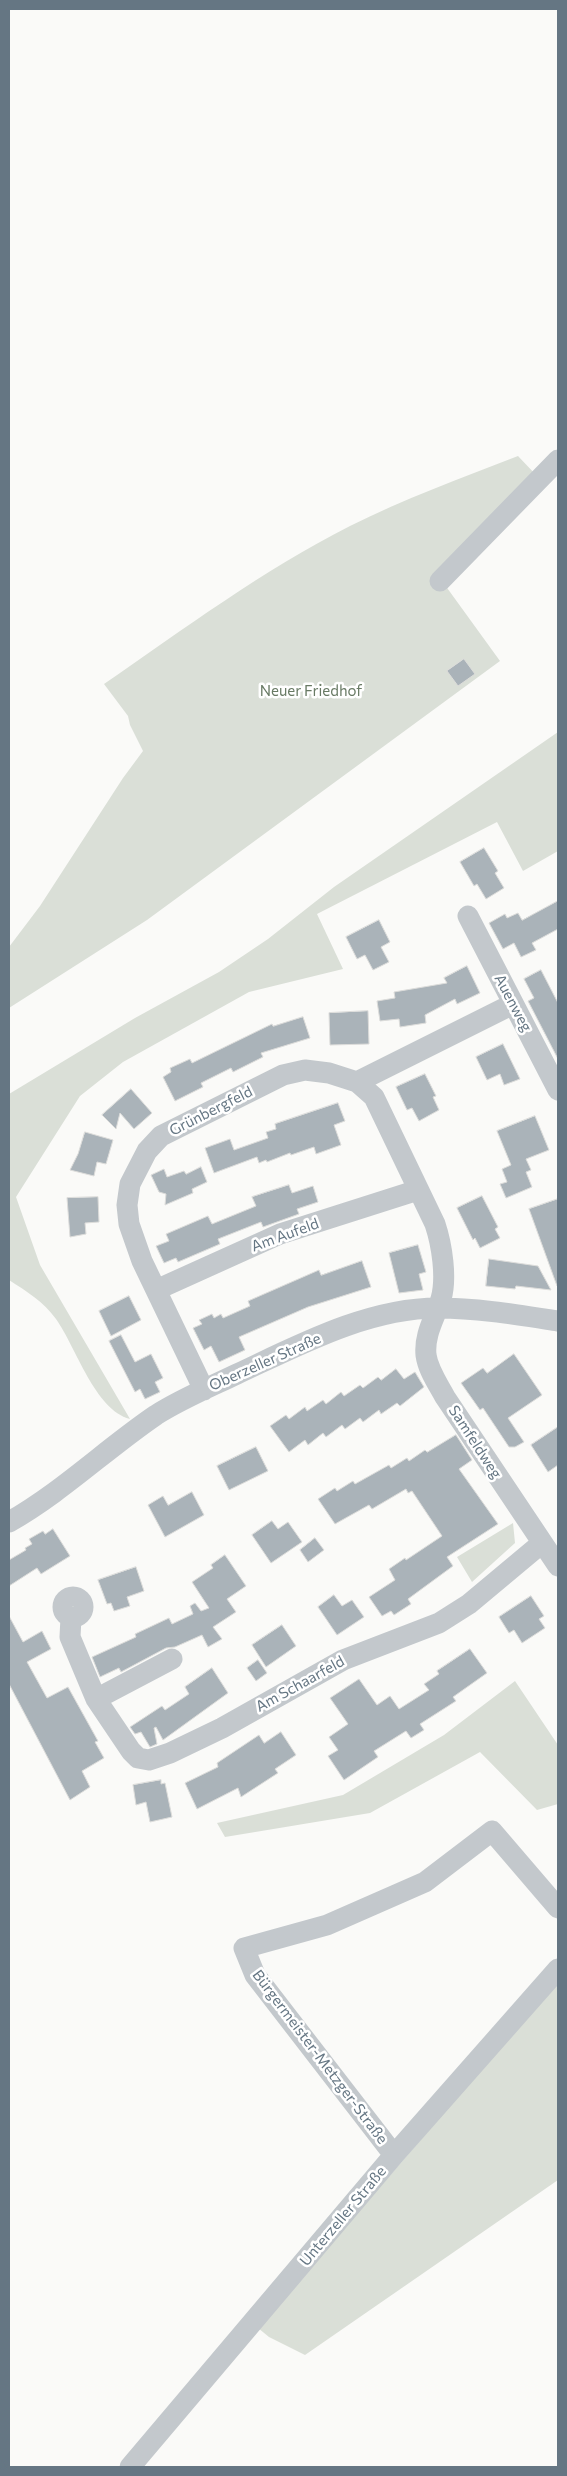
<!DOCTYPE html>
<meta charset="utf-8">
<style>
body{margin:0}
#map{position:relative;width:567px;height:2476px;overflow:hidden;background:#fafaf8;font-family:Commissioner,sans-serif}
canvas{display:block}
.frame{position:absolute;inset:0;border:10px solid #657683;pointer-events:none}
</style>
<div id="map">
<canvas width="567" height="2476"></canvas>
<div class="frame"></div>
</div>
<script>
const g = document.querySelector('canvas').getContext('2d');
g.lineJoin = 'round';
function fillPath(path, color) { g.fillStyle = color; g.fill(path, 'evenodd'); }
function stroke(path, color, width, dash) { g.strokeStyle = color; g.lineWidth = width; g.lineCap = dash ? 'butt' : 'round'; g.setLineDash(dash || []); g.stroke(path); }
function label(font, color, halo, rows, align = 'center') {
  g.font = font + ' Commissioner,sans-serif'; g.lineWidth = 5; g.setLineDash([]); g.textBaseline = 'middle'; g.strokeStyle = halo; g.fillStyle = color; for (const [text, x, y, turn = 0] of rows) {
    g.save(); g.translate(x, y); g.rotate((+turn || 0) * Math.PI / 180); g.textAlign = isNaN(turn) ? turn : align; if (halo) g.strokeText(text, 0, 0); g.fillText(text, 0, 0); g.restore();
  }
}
fillPath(new Path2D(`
 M 518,456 L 537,476 L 437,574 L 500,661 L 147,920 L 9,1008 L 9,947 L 40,906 L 123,778 L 143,751 L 130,725 L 128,716 L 104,684 C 184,629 263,570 350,526 C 404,499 461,478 518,456 Z
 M 558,732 L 558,851 L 523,871 L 497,822 L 317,914 L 343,969 L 249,992 L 123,1062 L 80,1096 L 16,1197 L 40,1265 L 130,1419 C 95,1410 76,1347 56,1319 C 44,1302 26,1291 9,1280 L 9,1094 L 135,1018 L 219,972 L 268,939 L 334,887 Z
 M 513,1523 L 515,1543 L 472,1582 L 457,1557 Z
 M 515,1681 L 558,1745 L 558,1804 L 537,1810 L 480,1752 L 370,1813 L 225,1837 L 217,1823 L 343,1795 L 444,1735 Z
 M 558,1981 L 558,2180 L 305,2355 L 269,2337 L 258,2328 Z`), '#dadfd7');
const building = new Path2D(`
 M 464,659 L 475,674 L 458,686 L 447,671 Z
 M 484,848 L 498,871 L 495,873 L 504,888 L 486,899 L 477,884 L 474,886 L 460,862 Z
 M 558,901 L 558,929 L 532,943 L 536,950 L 521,957 L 514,943 L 503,949 L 489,923 L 505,914 L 507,918 L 518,913 L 522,920 Z
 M 379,920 L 390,942 L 381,947 L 389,962 L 373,970 L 365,955 L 357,959 L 346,937 Z
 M 467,966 L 480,993 L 457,1004 L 455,999 L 425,1015 L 426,1023 L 400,1027 L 399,1019 L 380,1021 L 377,1001 L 395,998 L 394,992 L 447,983 L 444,978 Z
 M 541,970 L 558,1003 L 558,1059 L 528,1001 L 534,998 L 524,979 Z
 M 368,1011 L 369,1044 L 330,1045 L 329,1013 Z
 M 303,1017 L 310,1038 L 261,1053 L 263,1057 L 233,1072 L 231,1068 L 201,1083 L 203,1087 L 175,1101 L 163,1077 L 171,1072 L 170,1068 L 190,1059 L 192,1063 L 272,1024 L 273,1026 Z
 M 503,1044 L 520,1079 L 504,1085 L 500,1074 L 487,1080 L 476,1057 Z
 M 425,1074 L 436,1096 L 433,1097 L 439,1110 L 419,1121 L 412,1108 L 407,1110 L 396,1087 Z
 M 131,1089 L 152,1113 L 134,1129 L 120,1113 L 116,1129 L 102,1115 Z
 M 338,1103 L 345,1121 L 334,1125 L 341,1145 L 316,1154 L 314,1147 L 291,1155 L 290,1153 L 267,1162 L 266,1160 L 259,1163 L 257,1157 L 214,1173 L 205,1148 L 230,1139 L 234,1150 L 268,1138 L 266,1132 L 276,1129 L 275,1124 Z
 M 535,1116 L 549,1150 L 526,1159 L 531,1170 L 526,1172 L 532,1187 L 506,1198 L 500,1184 L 507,1182 L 502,1169 L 511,1165 L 497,1131 Z
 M 85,1132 L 113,1140 L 106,1164 L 97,1162 L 94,1176 L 70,1170 L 78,1154 Z
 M 201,1167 L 207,1182 L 192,1189 L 193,1193 L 165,1205 L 166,1194 L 159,1192 L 151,1175 L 164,1169 L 167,1177 L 184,1171 L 186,1174 Z
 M 289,1185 L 292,1193 L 313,1186 L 318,1202 L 297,1209 L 299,1214 L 263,1227 L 261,1222 L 218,1239 L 220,1244 L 178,1262 L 176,1258 L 164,1263 L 156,1246 L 169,1241 L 166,1234 L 208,1216 L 212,1224 L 256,1206 L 252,1197 Z
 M 482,1196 L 498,1227 L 495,1229 L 500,1238 L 480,1248 L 475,1238 L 473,1240 L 457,1208 Z
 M 98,1197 L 99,1222 L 85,1223 L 86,1234 L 70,1237 L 67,1198 Z
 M 558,1199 L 558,1285 L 557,1286 L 529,1209 Z
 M 418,1245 L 426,1272 L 419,1274 L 423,1290 L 399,1293 L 389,1253 Z
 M 489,1259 L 538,1266 L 551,1290 L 516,1286 L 515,1289 L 486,1286 Z
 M 362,1261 L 371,1287 L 308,1307 L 239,1337 L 245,1350 L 219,1362 L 211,1346 L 204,1350 L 193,1328 L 202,1324 L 199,1320 L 212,1314 L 214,1318 L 221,1314 L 223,1318 L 250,1306 L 248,1301 L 319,1270 L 321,1275 Z
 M 129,1296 L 141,1320 L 111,1336 L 99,1311 Z
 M 121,1335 L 135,1362 L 151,1354 L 163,1378 L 155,1382 L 160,1392 L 145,1399 L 140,1389 L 135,1392 L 109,1341 Z
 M 514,1354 L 542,1395 L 508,1418 L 524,1442 L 515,1447 L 509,1447 L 483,1408 L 480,1410 L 461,1383 L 483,1368 L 487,1373 Z
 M 396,1369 L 404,1379 L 415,1372 L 424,1387 L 400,1406 L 397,1403 L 381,1414 L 379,1410 L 363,1422 L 360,1418 L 345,1429 L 342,1425 L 326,1437 L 323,1433 L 308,1445 L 305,1440 L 289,1452 L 270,1426 L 286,1415 L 289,1419 L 305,1407 L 307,1411 L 323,1400 L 326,1404 L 341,1392 L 344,1396 L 360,1385 L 363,1388 L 378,1377 L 381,1380 Z
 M 558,1427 L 558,1465 L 548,1472 L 531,1445 Z
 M 456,1435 L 472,1460 L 459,1469 L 498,1524 L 447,1557 L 453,1566 L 408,1599 L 411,1604 L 394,1615 L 391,1611 L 382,1616 L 369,1597 L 395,1580 L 389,1569 L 405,1558 L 406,1560 L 442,1536 L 412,1491 L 408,1493 L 406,1489 L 372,1509 L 369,1505 L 335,1524 L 318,1499 L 335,1488 L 337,1491 L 353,1481 L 355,1484 L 389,1465 L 391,1468 L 407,1458 L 409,1461 L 425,1450 L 427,1452 Z
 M 256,1447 L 268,1471 L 229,1490 L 217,1466 Z
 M 192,1492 L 204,1515 L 165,1537 L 148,1505 L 163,1496 L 168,1505 Z
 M 272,1521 L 278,1529 L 288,1522 L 302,1542 L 271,1563 L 252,1535 Z
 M 53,1529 L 70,1556 L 41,1574 L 37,1568 L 9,1586 L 9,1560 L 26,1550 L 25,1548 L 32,1544 L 29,1539 L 43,1531 L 45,1534 Z
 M 315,1538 L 324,1550 L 308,1562 L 300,1550 Z
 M 225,1555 L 246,1586 L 227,1599 L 236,1612 L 213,1627 L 222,1639 L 208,1647 L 202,1635 L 175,1647 L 166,1648 L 121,1672 L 119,1668 L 100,1677 L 92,1657 L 136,1637 L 135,1634 L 169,1618 L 172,1624 L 193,1614 L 190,1606 L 195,1603 L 201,1611 L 209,1608 L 192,1582 L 213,1568 L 211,1565 Z
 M 136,1567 L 144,1591 L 127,1597 L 130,1606 L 114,1611 L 111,1603 L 107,1604 L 98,1580 Z
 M 334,1595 L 342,1606 L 352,1600 L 364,1617 L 337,1635 L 318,1607 Z
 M 531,1596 L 544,1616 L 539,1619 L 545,1628 L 522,1643 L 514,1630 L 509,1633 L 499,1617 Z
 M 9,1616 L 23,1642 L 42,1631 L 51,1649 L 27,1662 L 47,1698 L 68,1687 L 98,1741 L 95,1742 L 104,1758 L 82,1771 L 90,1787 L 70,1800 L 9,1684 Z
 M 282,1625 L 296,1646 L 266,1667 L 252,1645 Z
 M 470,1649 L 487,1673 L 453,1697 L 456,1701 L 420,1724 L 424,1730 L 411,1738 L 406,1731 L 374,1751 L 378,1757 L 344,1780 L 328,1756 L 338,1750 L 329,1737 L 348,1724 L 330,1698 L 359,1679 L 377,1705 L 390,1696 L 399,1709 L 429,1690 L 424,1684 L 439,1674 L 437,1671 Z
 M 258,1660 L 267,1673 L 256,1681 L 247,1668 Z
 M 212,1668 L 228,1693 L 163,1740 L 156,1727 L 154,1728 L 157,1744 L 150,1747 L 141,1732 L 135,1734 L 130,1727 L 162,1706 L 165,1710 L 189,1694 L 185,1687 Z
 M 281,1732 L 296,1755 L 275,1769 L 278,1773 L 241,1797 L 238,1788 L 197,1809 L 185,1783 L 218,1767 L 217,1763 L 259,1735 L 264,1743 Z
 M 161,1780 L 161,1784 L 165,1783 L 172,1817 L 150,1822 L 146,1802 L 136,1805 L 133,1785 Z`);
fillPath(building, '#aab3b9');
stroke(building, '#dcdcda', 1);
stroke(new Path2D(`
 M 440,581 L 558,460
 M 468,916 L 558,1090
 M 357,1082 L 513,1004
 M 156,1290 L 280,1234 L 418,1190
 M 204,1390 L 142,1261 L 129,1224 L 127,1205 L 130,1184 L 147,1151 L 161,1136 L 283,1075 L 305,1070 L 329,1073 L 357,1082 L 374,1097 L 435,1224 C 442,1245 447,1278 441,1299 C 435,1318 424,1334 426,1355 C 428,1370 438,1384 445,1397 L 558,1566
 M 9,1522 C 62,1492 106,1449 156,1415 C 181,1399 210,1387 237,1374 C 299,1345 368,1308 438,1308 C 478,1308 519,1315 558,1321
 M63 1607a10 10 0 1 1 20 0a10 10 0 1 1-20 0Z
 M 71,1617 L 70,1637 L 96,1699 L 131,1751 L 138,1758 L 149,1760 L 170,1753 L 222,1728 L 343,1660 L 439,1623 L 469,1604 L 542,1543
 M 96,1699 L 172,1659
 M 394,2155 L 255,1975 L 244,1948 L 327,1925 L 425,1882 L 492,1831 L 558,1908
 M 130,2467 L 394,2155 L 558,1969`), '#c3c8cc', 21);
label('15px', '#687a64', '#fff', [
 ["Neuer Friedhof",311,691]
]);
label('15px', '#657683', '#fff', [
 ["Auenweg",513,1003,62],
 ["Grünbergfeld",211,1111,-27],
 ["Am Aufeld",285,1235,-20],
 ["Oberzeller Straße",265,1362,-24],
 ["Samfeldweg",475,1442,57],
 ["Am Schaarfeld",300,1684,-29],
 ["Bürgermeister-Metzger-Straße",320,2057,53],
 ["Unterzeller Straße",343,2216,-50]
]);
</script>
